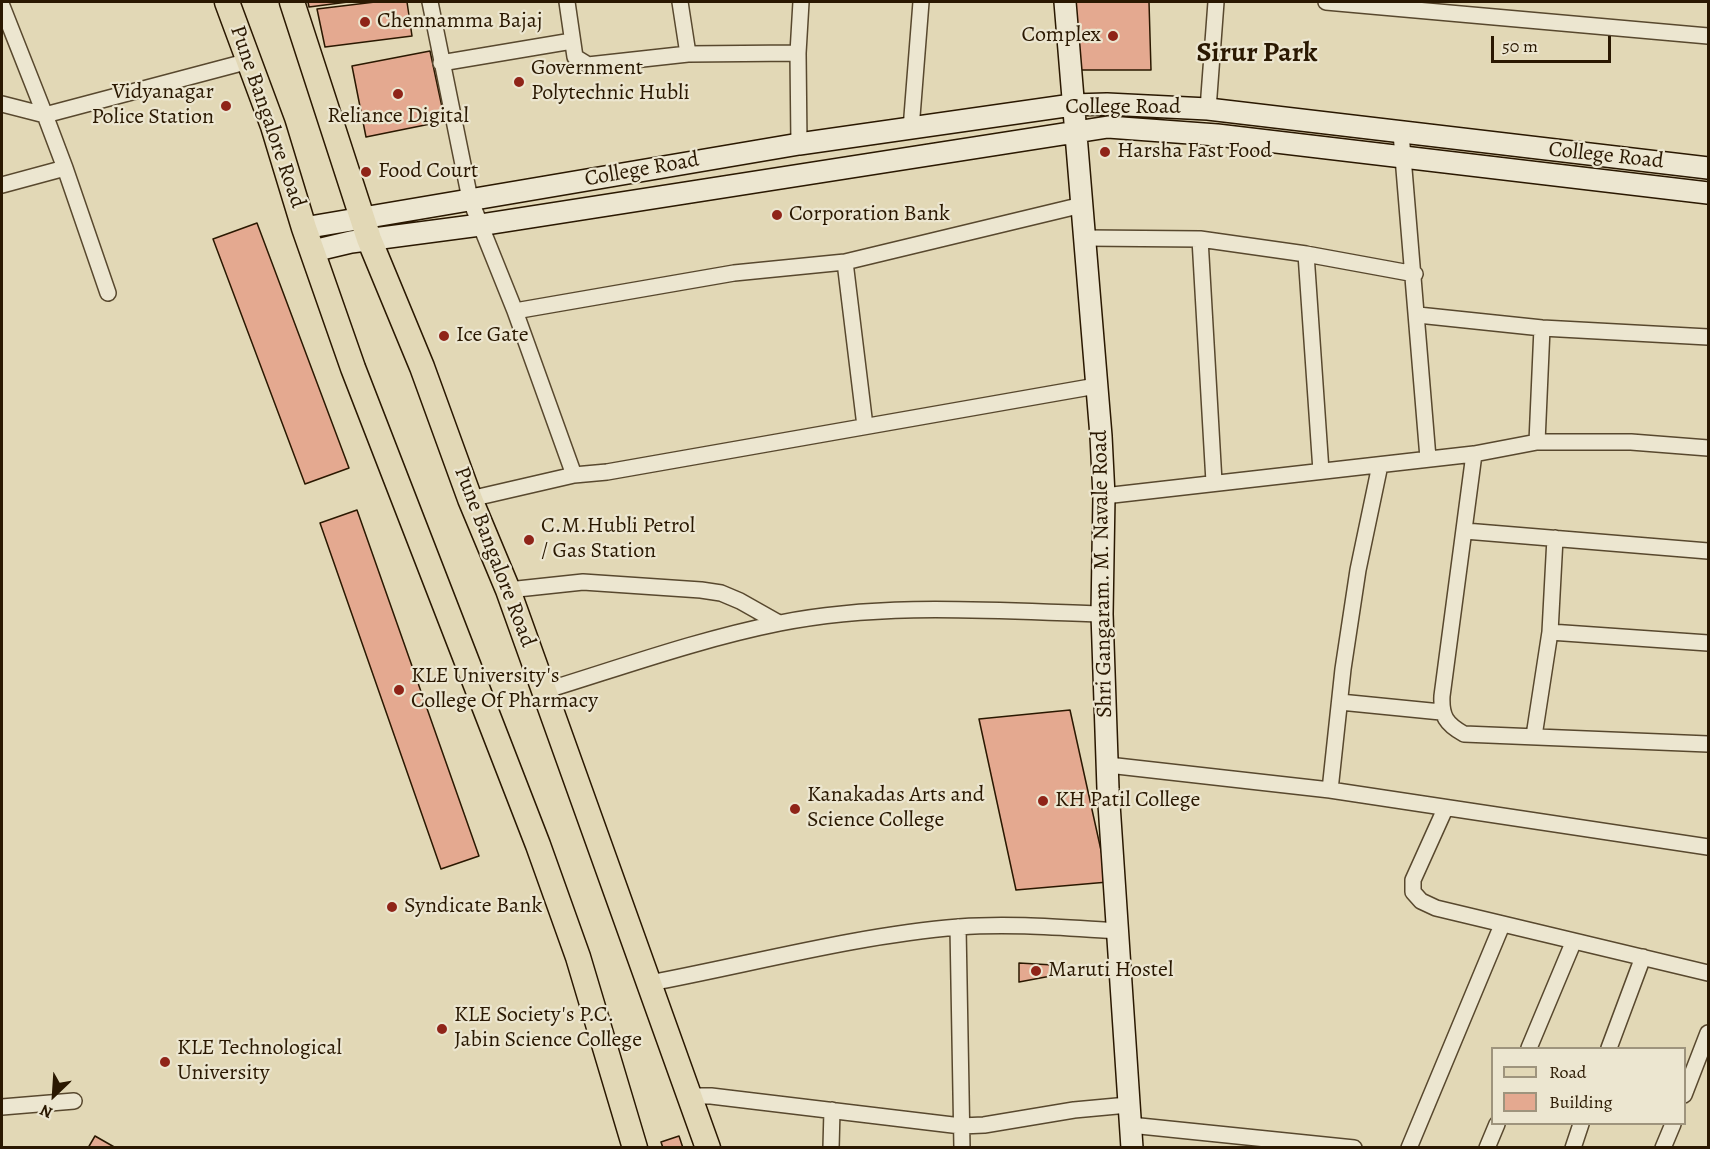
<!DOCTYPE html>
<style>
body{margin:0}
#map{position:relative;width:1710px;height:1149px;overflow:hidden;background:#e2d8b6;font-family:Alegreya,serif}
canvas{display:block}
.frame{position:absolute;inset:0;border:3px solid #2a1801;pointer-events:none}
.legend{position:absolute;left:1491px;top:1047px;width:195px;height:78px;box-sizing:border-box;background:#ece6d0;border:2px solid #9e947d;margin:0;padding:8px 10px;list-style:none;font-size:18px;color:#2a1801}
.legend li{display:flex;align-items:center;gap:12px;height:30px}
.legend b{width:30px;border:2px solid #9e947d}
.north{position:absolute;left:24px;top:1065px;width:60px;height:60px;-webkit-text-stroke:4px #ece6d0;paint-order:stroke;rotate:205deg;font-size:16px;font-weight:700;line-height:24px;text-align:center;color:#2a1801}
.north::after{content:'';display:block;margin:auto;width:21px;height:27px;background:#2a1801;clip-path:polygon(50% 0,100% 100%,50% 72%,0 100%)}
.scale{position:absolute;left:1491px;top:36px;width:120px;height:27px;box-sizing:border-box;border:3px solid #2a1801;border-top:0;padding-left:8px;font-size:18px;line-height:21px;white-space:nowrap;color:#2a1801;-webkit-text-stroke:4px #ece6d0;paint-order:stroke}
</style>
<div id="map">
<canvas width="1710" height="1149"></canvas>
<div class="frame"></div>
<ul class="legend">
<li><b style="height:8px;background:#e2d8b6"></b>Road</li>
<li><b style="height:16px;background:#e4a990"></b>Building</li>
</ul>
<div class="north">N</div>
<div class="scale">50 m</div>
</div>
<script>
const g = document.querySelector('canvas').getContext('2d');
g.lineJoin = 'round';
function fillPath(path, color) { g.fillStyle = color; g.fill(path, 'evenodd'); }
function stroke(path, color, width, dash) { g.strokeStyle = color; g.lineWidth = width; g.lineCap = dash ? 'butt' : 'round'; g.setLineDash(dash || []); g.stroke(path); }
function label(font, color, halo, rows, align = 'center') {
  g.font = font + ' Alegreya,serif'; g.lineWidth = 4.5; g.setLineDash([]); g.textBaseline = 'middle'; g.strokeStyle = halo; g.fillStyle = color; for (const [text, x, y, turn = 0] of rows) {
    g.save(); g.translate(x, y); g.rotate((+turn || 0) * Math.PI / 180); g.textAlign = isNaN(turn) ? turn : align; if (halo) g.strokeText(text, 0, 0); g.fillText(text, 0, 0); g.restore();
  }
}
const building = new Path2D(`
 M 308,2 L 348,2 L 309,7 Z
 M 375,2 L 407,2 L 412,36 L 325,47 L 317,9 Z
 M 1076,2 L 1149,2 L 1151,70 L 1078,70 Z
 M 430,51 L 445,121 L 366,137 L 352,66 Z
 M 257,223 L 349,468 L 305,484 L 213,239 Z
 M 357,510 L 479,856 L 441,869 L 320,523 Z
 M 1070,710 L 1108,882 L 1016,890 L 979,719 Z
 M 1019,963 L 1053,965 L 1051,976 L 1019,982 Z
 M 95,1136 L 116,1148 L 88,1148 Z
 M 679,1136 L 683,1148 L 663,1148 L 661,1142 Z`);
fillPath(building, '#e4a990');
stroke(building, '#2a1801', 1.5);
const street = new Path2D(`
 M 430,2 L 470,199 L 515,311 L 574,475
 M 567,2 L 575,57 L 588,65 L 688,54 L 798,53
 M 680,2 L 688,54
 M 1326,2 L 1708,36
 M 2,6 L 45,115 L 249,61
 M 441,63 L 572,41
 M 2,104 L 45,115 L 65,168
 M 1208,109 L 1216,2
 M 911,129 L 921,2
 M 1401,133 L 1428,458
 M 799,144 L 798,53 L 801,2
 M 2,185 L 65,168 L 108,293
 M 1085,238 L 1200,239 L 1306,254 L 1415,274
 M 1200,239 L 1214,482
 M 1306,254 L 1321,471
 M 845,262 L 865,426
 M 515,311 L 734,273 L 845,262 L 1082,205
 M 1418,315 L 1542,328 L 1708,337
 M 1537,442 L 1542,328
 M 1474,454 L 1442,696 C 1441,716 1446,724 1464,734 L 1708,744
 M 1104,496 L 1474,454 L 1537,442 L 1631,442 L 1708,448
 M 470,499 L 574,475 L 607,472 L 1096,386
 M 1465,531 L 1708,551
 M 508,590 L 583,582 L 701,590 L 721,593 L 740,601 L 779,623
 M 1550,632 L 1708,643
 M 544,691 C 622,667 700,639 780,623 C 885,602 995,611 1102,614
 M 1340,702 L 1441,712
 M 1534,736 L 1550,632 L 1555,538
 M 1108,765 L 1330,790 L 1708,847
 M 1330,790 L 1343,669 L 1358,570 L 1380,465
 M 1445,809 L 1413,880 L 1413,892 L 1421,901 L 1436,908 L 1708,973
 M 958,927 L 962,1148
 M 650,983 C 751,964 858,935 959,927 C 1012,923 1066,928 1119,931
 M 1529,1048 L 1573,943
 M 1609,1048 L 1643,957
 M 1684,1095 L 1708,1033
 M 689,1096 L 711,1096 L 961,1126 L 984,1125 L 1074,1110 L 1128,1105
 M 2,1107 L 74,1101
 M 1130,1125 L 1354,1148
 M 831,1148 L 832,1110
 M 1409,1148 L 1502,925
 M 1487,1148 L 1497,1124
 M 1573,1148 L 1581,1124
 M 1663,1148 L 1673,1124`);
const secondary = new Path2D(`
 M 1065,2 L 1101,436 L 1104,496 L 1102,614 L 1108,789 L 1132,1148
 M 304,228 L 799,144 L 1072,105 L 1107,104 L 1208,109 L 1708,168
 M 313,251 L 351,242 L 480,225 L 1108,127 L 1217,135 L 1708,193`);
const primary = new Path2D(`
 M 227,2 L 273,126 L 304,228 L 353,368 L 538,845 L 578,957 L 635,1148
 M 292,2 L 369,239 L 422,367 L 470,499 L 508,590 L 708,1148`);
stroke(street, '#58482e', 18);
stroke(secondary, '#2a1801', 24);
stroke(primary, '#2a1801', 27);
stroke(street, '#ece6d0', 15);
stroke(secondary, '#ece6d0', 21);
stroke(primary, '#e2d8b6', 24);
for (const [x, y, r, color] of [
 [365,22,6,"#8f2418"],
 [1113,36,6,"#8f2418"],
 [519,82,6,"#8f2418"],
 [398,94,6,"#8f2418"],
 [226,106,6,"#8f2418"],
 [1105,152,6,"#8f2418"],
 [366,172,6,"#8f2418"],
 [777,215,6,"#8f2418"],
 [444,336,6,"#8f2418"],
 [529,540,6,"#8f2418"],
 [399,690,6,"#8f2418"],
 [1043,801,6,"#8f2418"],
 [795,809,6,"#8f2418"],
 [392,907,6,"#8f2418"],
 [1036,971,6,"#8f2418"],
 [442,1029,6,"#8f2418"],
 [165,1062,6,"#8f2418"]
]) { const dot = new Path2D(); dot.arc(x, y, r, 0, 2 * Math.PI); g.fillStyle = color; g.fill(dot); stroke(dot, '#ece6d0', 2); }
label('22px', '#2a1801', '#ece6d0', [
 ["Chennamma Bajaj",377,22],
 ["Complex",1101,36,"right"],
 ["Government",531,69],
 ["Polytechnic Hubli",531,94],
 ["Vidyanagar",214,93,"right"],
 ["Police Station",214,118,"right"],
 ["Reliance Digital",398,117,"center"],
 ["Harsha Fast Food",1117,152],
 ["Food Court",378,172],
 ["Corporation Bank",789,215],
 ["Ice Gate",456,336],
 ["C.M.Hubli Petrol",541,527],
 ["/ Gas Station",541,552],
 ["KLE University's",411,677],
 ["College Of Pharmacy",411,702],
 ["Kanakadas Arts and",807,796],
 ["Science College",807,821],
 ["KH Patil College",1055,801],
 ["Syndicate Bank",404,907],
 ["Maruti Hostel",1048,971],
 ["KLE Society's P.C.",454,1016],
 ["Jabin Science College",454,1041],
 ["KLE Technological",177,1049],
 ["University",177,1074]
], 'left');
label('22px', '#2a1801', '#ece6d0', [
 ["College Road",1123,108],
 ["Pune Bangalore Road",267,117,71],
 ["College Road",1606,156,6],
 ["College Road",642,170,-10],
 ["Pune Bangalore Road",494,557,69],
 ["Shri Gangaram. M. Navale Road",1103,574,-91]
]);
label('bold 28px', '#2a1801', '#ece6d0', [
 ["Sirur Park",1257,54]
]);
</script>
